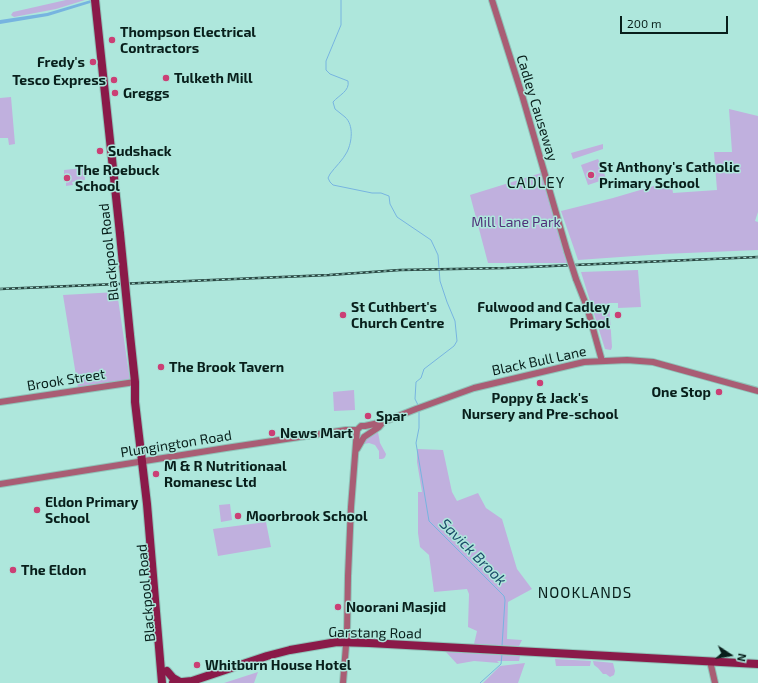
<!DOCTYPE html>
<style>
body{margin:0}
#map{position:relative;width:758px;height:683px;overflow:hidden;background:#aee7dc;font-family:"Exo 2",sans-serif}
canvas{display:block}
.north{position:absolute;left:710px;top:635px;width:40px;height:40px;-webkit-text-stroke:3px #aee7dc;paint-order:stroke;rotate:102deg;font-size:11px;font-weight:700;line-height:16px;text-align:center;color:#081f1b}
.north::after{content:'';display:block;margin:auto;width:14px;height:18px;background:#081f1b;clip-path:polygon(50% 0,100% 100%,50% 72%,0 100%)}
.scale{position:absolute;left:620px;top:16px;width:108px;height:18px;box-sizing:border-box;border:2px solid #081f1b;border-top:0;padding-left:5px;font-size:12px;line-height:14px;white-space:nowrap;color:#081f1b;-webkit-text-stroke:3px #aee7dc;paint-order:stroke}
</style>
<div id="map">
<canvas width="758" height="683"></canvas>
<div class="north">N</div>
<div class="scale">200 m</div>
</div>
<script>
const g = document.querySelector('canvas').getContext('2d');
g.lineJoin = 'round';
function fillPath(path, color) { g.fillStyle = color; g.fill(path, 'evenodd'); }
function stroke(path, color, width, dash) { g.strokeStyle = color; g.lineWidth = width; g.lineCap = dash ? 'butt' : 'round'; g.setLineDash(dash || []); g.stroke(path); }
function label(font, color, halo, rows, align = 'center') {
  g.font = font + ' "Exo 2",sans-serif'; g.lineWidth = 3; g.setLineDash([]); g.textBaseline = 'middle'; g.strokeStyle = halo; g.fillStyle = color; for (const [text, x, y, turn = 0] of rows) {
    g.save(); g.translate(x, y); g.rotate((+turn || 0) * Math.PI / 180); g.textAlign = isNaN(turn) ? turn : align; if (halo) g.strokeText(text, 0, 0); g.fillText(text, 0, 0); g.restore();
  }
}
fillPath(new Path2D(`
 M 66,0 L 85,0 L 56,9 L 14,17 L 11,15 L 13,12 Z
 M 11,97 L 15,144 L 9,145 L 8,138 L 0,138 L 0,98 Z
 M 729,109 L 758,116 L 758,212 L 755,221 L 758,222 L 758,250 L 663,254 L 578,260 L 561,211 L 613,198 L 664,183 L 665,188 L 672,186 L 673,193 L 717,190 L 714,152 L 732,152 Z
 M 603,144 L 603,149 L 573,159 L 571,153 Z
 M 598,159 L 600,163 L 601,163 L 606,179 L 588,185 L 581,165 Z
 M 84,168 L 85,180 L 72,182 L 73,185 L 66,186 L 66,179 L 64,179 L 64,170 Z
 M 541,173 L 567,263 L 488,263 L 470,195 Z
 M 638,270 L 641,307 L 618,308 L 618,303 L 609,303 L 612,347 L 611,350 L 605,349 L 581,272 Z
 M 117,292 L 130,380 L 78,388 L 63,295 Z
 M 354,390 L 355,410 L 334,411 L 333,392 Z
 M 378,432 L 380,443 L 386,454 C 385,459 383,459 379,459 L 379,451 L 375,445 L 369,443 L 364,444 C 365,437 372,435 378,432 Z
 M 417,449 L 443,450 L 452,492 L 457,501 L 478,493 L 486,508 L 502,519 L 517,569 L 532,589 L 508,602 L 507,639 L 522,640 L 519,646 L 474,644 L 477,631 L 468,627 L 469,594 L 467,589 L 434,592 L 429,555 L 420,547 L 418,533 L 418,492 L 422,492 L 417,462 Z
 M 230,504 L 232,520 L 221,522 L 219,505 Z
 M 266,522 L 271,547 L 218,556 L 213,529 Z
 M 446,652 L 520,656 L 519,661 L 497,661 L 499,663 L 474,661 L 457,664 Z
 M 555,659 L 591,661 L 590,666 L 556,666 Z
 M 593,661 L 613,663 L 615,671 L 614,675 L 610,677 L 606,674 L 603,674 L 598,668 L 594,665 Z
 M 525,663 L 518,683 L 483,683 L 500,666 Z
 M 258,672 L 254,683 L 224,683 Z`), '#c0b0de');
fillPath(new Path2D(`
 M 91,0 L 100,0 L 48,16 L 0,24 L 0,20 L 47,13 Z`), '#77b4e0');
stroke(new Path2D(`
 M 341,0 L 341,25 L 326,61 L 326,70 L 330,74 L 348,81 C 350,91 339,95 333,102 L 335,109 C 338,112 342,114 345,117 C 354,125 352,142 347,152 C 343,160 335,167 330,174 L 328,178 L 330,182 L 333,185 L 372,193 L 381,193 L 389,196 L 390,204 L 397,217 L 431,240 L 438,255 L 440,281 L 447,302 L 455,321 L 457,341 L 454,346 L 424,369 L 421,378 L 416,382 L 415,399 L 418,405
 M 419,410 L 419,428 L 416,443 L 429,521 L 504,596 L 505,600 L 502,646
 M 480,683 L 501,664 L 502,654`), '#77b4e0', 1);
const secondary = new Path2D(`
 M 492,0 L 522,95 L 567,251
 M 576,279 L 587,307 L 602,361
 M 0,402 L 135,382
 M 357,430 L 361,426 L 365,426 L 383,422 L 416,409 L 474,388 L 584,362 L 627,360 L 653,362 L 758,391
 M 357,449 L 364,437 L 379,427 L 383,422
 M 0,484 L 226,448 L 346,430 L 357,430
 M 710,661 L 715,683
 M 343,683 L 347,633 L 348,576 L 351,507 L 357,430`);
const highway = new Path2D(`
 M 95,0 L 120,234
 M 130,335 L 135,382 L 135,402 L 147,504 L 162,683
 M 167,671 L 173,678 L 180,682
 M 173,683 L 192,681 L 267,656 L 290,650 L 337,642 L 369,643 L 758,664`);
stroke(secondary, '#90c3b9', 8);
stroke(highway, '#90c3b9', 10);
stroke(secondary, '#a95d74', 6);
stroke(highway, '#8a1a49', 8);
const rail = new Path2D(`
 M 0,289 L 329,275 L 400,270 L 506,268 L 758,257`);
stroke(rail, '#294742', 2.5);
stroke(rail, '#aee7dc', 1, [3]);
const secondaryBridge = new Path2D(`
 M 567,251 L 576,279`);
const highwayBridge = new Path2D(`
 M 120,234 L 130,335`);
stroke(secondaryBridge, '#90c3b9', 8, []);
stroke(highwayBridge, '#90c3b9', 10, []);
stroke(secondaryBridge, '#a95d74', 6);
stroke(highwayBridge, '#8a1a49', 8);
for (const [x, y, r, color] of [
 [112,40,4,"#cb3f75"],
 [93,62,4,"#cb3f75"],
 [166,78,4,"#cb3f75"],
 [114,80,4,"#cb3f75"],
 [115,93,4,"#cb3f75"],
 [100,151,4,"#cb3f75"],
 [591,175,4,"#cb3f75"],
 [67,178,4,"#cb3f75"],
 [343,315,4,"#cb3f75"],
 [618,315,4,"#cb3f75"],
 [161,367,4,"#cb3f75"],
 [540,383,4,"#cb3f75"],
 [719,392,4,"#cb3f75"],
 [368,416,4,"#cb3f75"],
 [272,433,4,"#cb3f75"],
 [156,474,4,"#cb3f75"],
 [37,510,4,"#cb3f75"],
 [238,516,4,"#cb3f75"],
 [13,570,4,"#cb3f75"],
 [338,607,4,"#cb3f75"],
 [197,665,4,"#cb3f75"]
]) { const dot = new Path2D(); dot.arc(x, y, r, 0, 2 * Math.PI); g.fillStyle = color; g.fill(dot); stroke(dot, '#aee7dc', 1.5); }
label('bold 14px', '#081f1b', '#aee7dc', [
 ["Thompson Electrical",120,32],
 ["Contractors",120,48],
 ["Fredy's",85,62,"right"],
 ["Tulketh Mill",174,78],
 ["Tesco Express",106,80,"right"],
 ["Greggs",123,93],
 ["Sudshack",108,151],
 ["St Anthony's Catholic",599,167],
 ["Primary School",599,183],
 ["The Roebuck",75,170],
 ["School",75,186],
 ["St Cuthbert's",351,307],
 ["Church Centre",351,323],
 ["Fulwood and Cadley",610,307,"right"],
 ["Primary School",610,323,"right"],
 ["The Brook Tavern",169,367],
 ["One Stop",711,392,"right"],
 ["Poppy & Jack's",540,398,"center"],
 ["Nursery and Pre-school",540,414,"center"],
 ["Spar",376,416],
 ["News Mart",280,433],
 ["M & R Nutritionaal",164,466],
 ["Romanesc Ltd",164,482],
 ["Eldon Primary",45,502],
 ["School",45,518],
 ["Moorbrook School",246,516],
 ["The Eldon",21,570],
 ["Noorani Masjid",346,607],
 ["Whitburn House Hotel",205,665]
], 'left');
label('14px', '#081f1b', '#aee7dc', [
 ["Cadley Causeway",537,108,73],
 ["Blackpool Road",109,252,-96],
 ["Black Bull Lane",539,361,-12],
 ["Brook Street",66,380,-9],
 ["Plungington Road",176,444,-9],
 ["Blackpool Road",146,593,-95],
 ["Garstang Road",375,633,1]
]);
label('14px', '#503079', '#aee7dc', [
 ["Mill Lane Park",516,222]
]);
g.letterSpacing = '1px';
label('15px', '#081f1b', '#aee7dc', [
 ["CADLEY",536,183],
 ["NOOKLANDS",585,593]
]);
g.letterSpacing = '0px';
label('italic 15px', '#1b4a68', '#aee7dc', [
 ["Savick Brook",473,552,45]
]);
</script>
